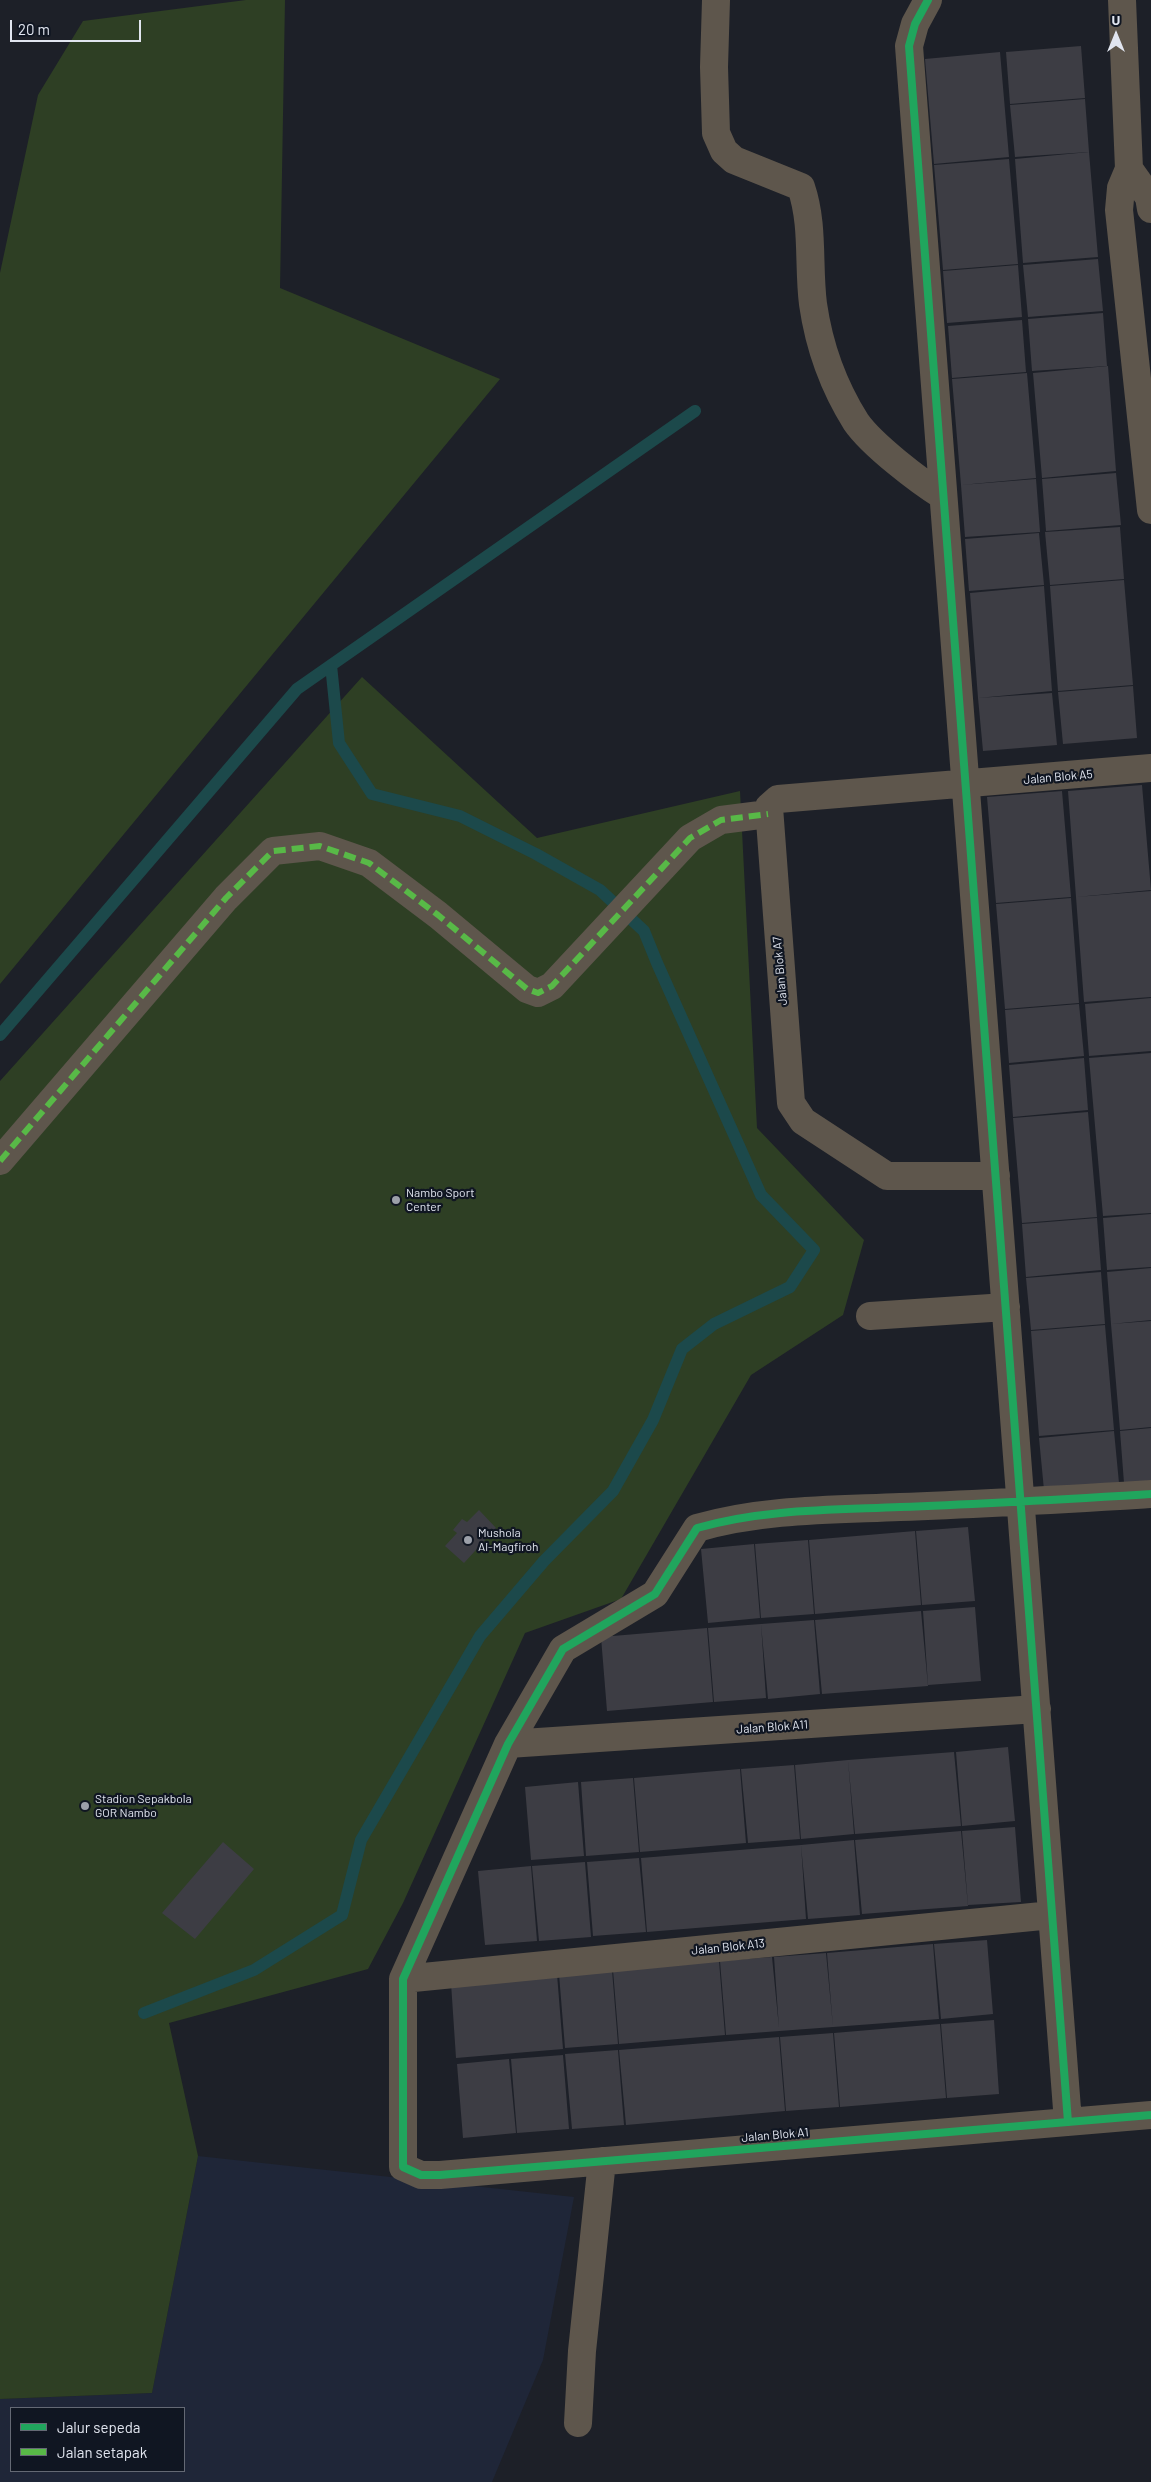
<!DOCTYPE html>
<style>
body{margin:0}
#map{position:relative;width:1151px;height:2482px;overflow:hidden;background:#1d2028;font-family:Barlow,sans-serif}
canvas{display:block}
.legend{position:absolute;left:10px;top:2407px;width:175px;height:65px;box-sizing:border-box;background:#101622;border:1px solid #646974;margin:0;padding:6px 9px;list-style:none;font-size:15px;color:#e1e5ef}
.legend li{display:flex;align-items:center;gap:10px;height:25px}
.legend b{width:25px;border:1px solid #646974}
.north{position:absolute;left:1091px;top:10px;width:50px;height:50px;-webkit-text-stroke:4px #101622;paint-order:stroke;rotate:0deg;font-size:14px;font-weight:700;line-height:20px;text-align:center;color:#e1e5ef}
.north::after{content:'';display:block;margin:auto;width:18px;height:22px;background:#e1e5ef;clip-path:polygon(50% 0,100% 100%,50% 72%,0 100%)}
.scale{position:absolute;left:10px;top:20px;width:131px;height:22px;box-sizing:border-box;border:2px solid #e1e5ef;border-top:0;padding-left:6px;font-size:15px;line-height:18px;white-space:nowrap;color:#e1e5ef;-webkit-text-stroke:4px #101622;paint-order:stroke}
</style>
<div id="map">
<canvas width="1151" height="2482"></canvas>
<ul class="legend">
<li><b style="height:6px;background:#20a55d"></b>Jalur sepeda</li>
<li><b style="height:6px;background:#58b947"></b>Jalan setapak</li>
</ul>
<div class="north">U</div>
<div class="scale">20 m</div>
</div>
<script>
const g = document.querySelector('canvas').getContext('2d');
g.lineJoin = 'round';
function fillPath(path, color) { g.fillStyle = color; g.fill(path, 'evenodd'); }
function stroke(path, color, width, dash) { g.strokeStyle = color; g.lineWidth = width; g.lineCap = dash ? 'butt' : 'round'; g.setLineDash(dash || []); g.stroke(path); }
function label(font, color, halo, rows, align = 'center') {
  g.font = font + ' Barlow,sans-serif'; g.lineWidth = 4.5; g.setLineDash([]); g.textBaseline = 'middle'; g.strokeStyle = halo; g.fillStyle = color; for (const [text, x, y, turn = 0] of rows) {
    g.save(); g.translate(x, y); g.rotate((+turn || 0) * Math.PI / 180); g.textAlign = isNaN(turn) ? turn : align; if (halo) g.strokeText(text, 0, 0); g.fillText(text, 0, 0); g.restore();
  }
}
fillPath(new Path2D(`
 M 198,2156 L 574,2197 L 543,2360 L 492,2482 L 0,2482 L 0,2399 L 152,2393 ZM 11,2408 L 184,2408 L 184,2471 L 11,2471 Z`), '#1f2638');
fillPath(new Path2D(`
 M 246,0 L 285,0 L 280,288 L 500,379 L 0,984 L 0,273 L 38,95 L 83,21 Z
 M 362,677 L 537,838 L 740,791 L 757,1128 L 864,1240 L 843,1315 L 751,1375 L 621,1599 L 525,1633 L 403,1903 L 368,1969 L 169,2023 L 198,2156 L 152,2393 L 0,2399 L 0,1081 Z`), '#2e3f24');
stroke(new Path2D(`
 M 0,1035 L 297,689 L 695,411
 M 144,2013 L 254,1970 L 342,1915 L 361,1840 L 480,1636 L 544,1561 L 613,1491 L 653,1420 L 682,1349 L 714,1324 L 790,1287 L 814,1250 L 761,1195 L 657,963 L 644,931 L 600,890 L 536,854 L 460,816 L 372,794 L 339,743 L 331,665`), '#1c494b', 12);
fillPath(new Path2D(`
 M 1081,46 L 1085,98 L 1010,104 L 1006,52 Z
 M 1000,52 L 1009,157 L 934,164 L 925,59 Z
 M 1085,99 L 1089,152 L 1015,157 L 1010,105 Z
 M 1089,152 L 1098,257 L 1023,263 L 1015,159 Z
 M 1009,159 L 1018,264 L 943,270 L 934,165 Z
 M 1098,259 L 1103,311 L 1028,317 L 1023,265 Z
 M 1018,265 L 1022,317 L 947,323 L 943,271 Z
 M 1103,313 L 1107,366 L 1032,371 L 1028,319 Z
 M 1022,320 L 1026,372 L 952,378 L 948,326 Z
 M 1108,366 L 1116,471 L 1042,478 L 1033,373 Z
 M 1027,373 L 1036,478 L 961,485 L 952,379 Z
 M 1116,473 L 1121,525 L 1046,531 L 1042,479 Z
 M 1036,479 L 1040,532 L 965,537 L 961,485 Z
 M 1120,527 L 1124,579 L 1050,585 L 1045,532 Z
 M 1039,533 L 1044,585 L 969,591 L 965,539 Z
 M 1124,580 L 1133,685 L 1058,691 L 1050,586 Z
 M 1044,586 L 1052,691 L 978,698 L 970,593 Z
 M 1133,686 L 1137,738 L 1063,744 L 1058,692 Z
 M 1052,693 L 1057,745 L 983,751 L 978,698 Z
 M 1142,785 L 1151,890 L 1076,897 L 1068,791 Z
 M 1062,791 L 1071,897 L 996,903 L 987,797 Z
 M 1151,891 L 1151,997 L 1084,1002 L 1076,897 Z
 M 1071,898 L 1079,1003 L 1005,1009 L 996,904 Z
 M 1151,998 L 1151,1051 L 1089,1056 L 1085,1004 Z
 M 1079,1004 L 1084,1056 L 1009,1063 L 1005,1010 Z
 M 1151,1053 L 1151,1213 L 1103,1216 L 1089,1058 Z
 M 1084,1058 L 1088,1110 L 1013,1117 L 1009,1065 Z
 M 1088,1112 L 1097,1217 L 1022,1223 L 1013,1118 Z
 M 1151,1214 L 1151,1267 L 1107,1270 L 1103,1218 Z
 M 1097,1218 L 1101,1270 L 1026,1277 L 1022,1224 Z
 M 1151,1268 L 1151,1320 L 1111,1324 L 1107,1272 Z
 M 1101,1272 L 1105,1324 L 1031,1330 L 1026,1278 Z
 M 1151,1321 L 1151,1427 L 1120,1430 L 1111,1324 Z
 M 1105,1325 L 1114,1430 L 1039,1436 L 1031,1331 Z
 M 1151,1428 L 1151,1481 L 1124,1483 L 1120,1431 Z
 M 1114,1431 L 1119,1483 L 1044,1490 L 1039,1438 Z
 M 479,1510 L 496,1528 L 464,1563 L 445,1546 L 457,1533 L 453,1530 L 462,1519 L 467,1522 Z
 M 968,1527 L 975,1601 L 922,1605 L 916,1531 Z
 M 915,1531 L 921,1605 L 815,1614 L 809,1540 Z
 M 808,1540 L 814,1614 L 761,1618 L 755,1544 Z
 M 754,1544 L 760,1618 L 708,1623 L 701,1549 Z
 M 975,1607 L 981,1681 L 928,1685 L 923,1611 Z
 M 921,1611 L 928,1686 L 822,1694 L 815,1620 Z
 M 814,1620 L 820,1694 L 768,1699 L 761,1624 Z
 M 761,1624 L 766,1698 L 714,1702 L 708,1628 Z
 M 707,1628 L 713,1702 L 607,1711 L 601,1637 Z
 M 1008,1747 L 1015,1821 L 962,1826 L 956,1752 Z
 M 954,1752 L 961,1826 L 855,1834 L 848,1760 Z
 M 848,1760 L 854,1834 L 801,1839 L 795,1765 Z
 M 794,1765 L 800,1839 L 748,1843 L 741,1769 Z
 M 740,1769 L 746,1843 L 640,1852 L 634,1778 Z
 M 633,1778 L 639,1852 L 586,1856 L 581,1782 Z
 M 578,1782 L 584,1856 L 531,1860 L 525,1787 Z
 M 1015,1827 L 1021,1902 L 968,1905 L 962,1831 Z
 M 961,1831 L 968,1906 L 862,1914 L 855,1840 Z
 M 854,1840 L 860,1915 L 808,1919 L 801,1845 Z
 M 223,1842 L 254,1869 L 195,1939 L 162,1913 Z
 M 801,1845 L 806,1919 L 647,1932 L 641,1858 Z
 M 639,1858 L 646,1932 L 593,1936 L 587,1862 Z
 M 585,1862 L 591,1937 L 539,1941 L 532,1866 Z
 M 531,1866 L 537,1941 L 485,1945 L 478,1871 Z
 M 987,1940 L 993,2014 L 941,2019 L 934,1944 Z
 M 933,1944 L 939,2019 L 833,2027 L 827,1953 Z
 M 826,1953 L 833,2027 L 726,2035 L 720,1961 L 772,1957 L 779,2028 L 774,1957 Z
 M 719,1961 L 725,2035 L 619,2044 L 613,1970 Z
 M 612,1970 L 618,2044 L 565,2048 L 559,1974 Z
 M 557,1974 L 563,2049 L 456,2058 L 451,1983 Z
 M 994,2020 L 999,2094 L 947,2098 L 941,2024 Z
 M 940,2024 L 946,2098 L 840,2107 L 834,2033 Z
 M 833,2033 L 839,2107 L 786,2111 L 780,2037 Z
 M 779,2037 L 785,2111 L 626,2125 L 619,2050 Z
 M 618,2050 L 624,2125 L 572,2129 L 565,2054 Z
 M 563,2055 L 569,2129 L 517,2133 L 511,2059 Z
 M 509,2059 L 516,2133 L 463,2138 L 457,2064 Z`), '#3d3d44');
stroke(new Path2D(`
 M 716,0 L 714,67 L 716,133 L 724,151 L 734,160 L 801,187 C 814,225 808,265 813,304 C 819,346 834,387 856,422 C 872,445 919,481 943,496
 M 928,0 L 915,24 L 909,46 L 1068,2122
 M 1122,0 L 1129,169
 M 1151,209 L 1149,197 L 1129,169 L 1121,188 L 1119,210 L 1151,510
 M 0,1161 L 226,898 L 273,851 L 320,846 L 369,863 L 438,915 L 527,989 L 538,993 L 552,986 L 690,838 L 721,820 L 768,814
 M 996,1176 L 887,1176 L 803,1121 L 791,1103 L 769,807 L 778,799 L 1151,768
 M 870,1316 L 1006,1307
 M 1151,1494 C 1067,1499 984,1504 900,1507 C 832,1510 763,1509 697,1528 L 655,1594 L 563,1649 L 508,1744 L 403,1979 L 403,2167 L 421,2175 L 440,2175 L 1151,2115
 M 508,1744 L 1037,1709
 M 403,1979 L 1052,1915
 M 578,2423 L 582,2351 L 602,2161`), '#5e564c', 28);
stroke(new Path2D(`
 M 0,1161 L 226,898 L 273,851 L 320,846 L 369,863 L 438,915 L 527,989 L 538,993 L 552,986 L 690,838 L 721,820 L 768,814`), '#58b947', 6, [12, 6]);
stroke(new Path2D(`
 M 928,0 L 915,24 L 909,46 L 1068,2122
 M 1151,1494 C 1067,1499 984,1504 900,1507 C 832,1510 763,1509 697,1528 L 655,1594 L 563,1649 L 508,1744 L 403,1979 L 403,2167 L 421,2175 L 440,2175 L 1151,2115`), '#20a55d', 8);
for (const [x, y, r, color] of [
 [396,1200,5,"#9ca0a9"],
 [468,1540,5,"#9ca0a9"],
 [85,1806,5,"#9ca0a9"]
]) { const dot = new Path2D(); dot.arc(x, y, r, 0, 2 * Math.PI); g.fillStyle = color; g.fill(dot); stroke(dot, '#101622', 2); }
label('12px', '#e1e5ef', '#101622', [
 ["Jalan Blok A5",1058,777,-5],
 ["Jalan Blok A7",780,971,-95],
 ["Jalan Blok A11",772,1727,-4],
 ["Jalan Blok A13",728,1947,-6],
 ["Jalan Blok A1",775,2135,-5]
]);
label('12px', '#e1e5ef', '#101622', [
 ["Nambo Sport",406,1193],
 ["Center",406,1207],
 ["Mushola",478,1533],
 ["Al-Magfiroh",478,1547],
 ["Stadion Sepakbola",95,1799],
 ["GOR Nambo",95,1813]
], 'left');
</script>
